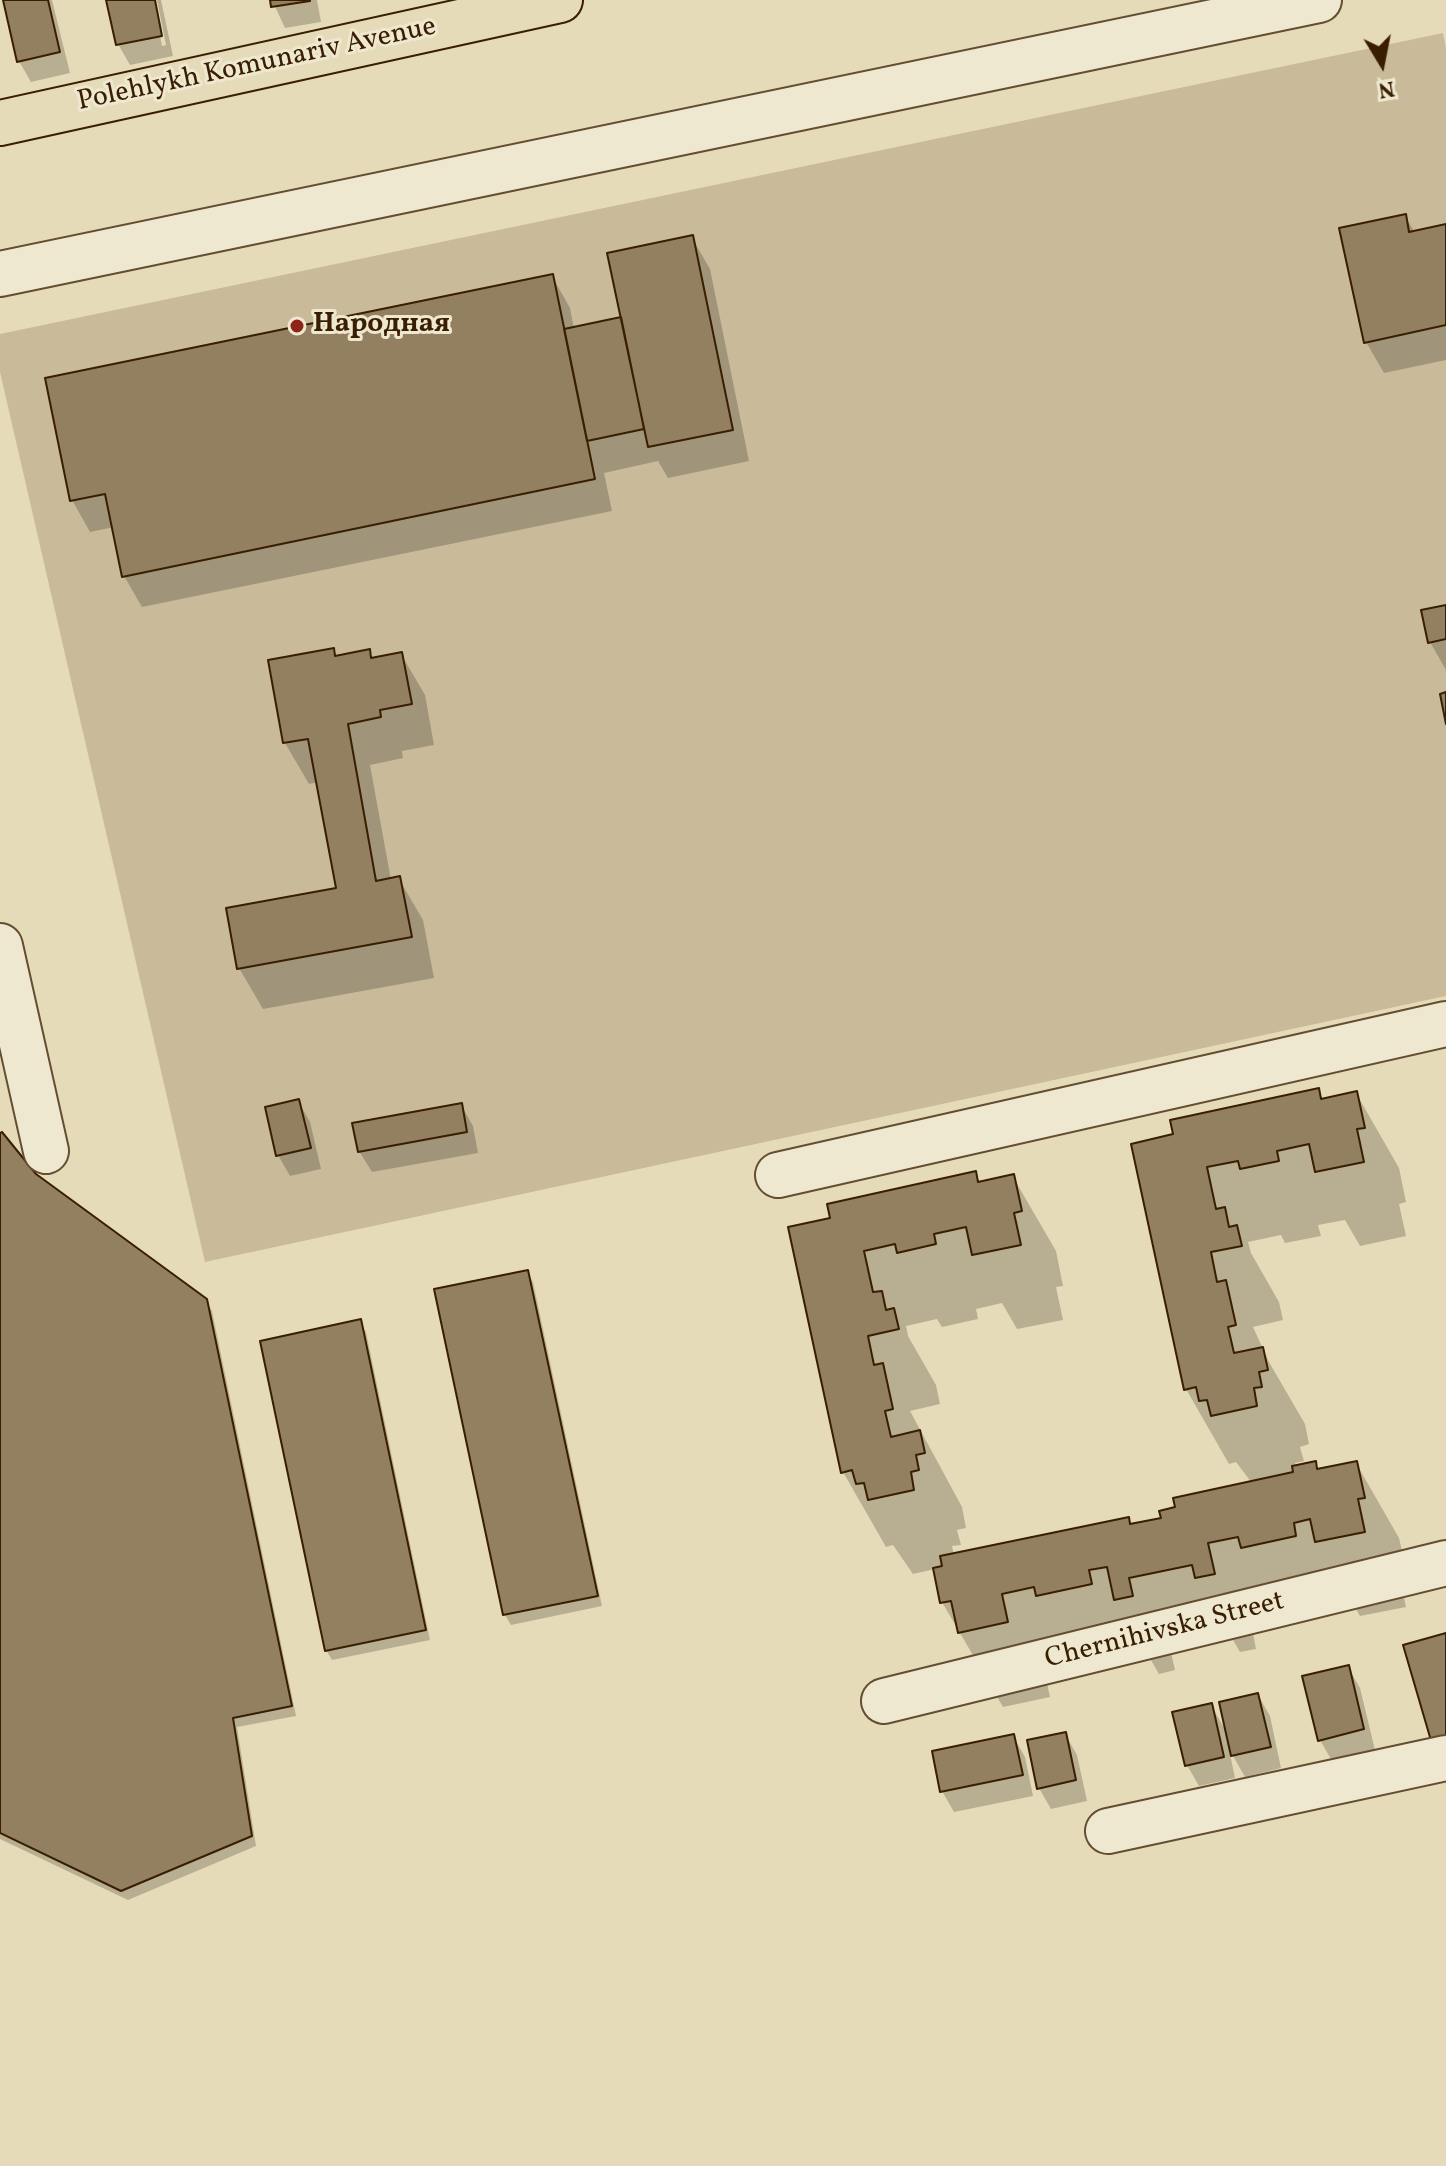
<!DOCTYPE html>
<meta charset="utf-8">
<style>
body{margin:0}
#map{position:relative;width:1446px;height:2166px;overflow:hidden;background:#e6dbb8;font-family:Vollkorn,serif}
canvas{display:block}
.north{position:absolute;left:1342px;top:24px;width:80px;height:80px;-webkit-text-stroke:6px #efe8d1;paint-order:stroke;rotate:170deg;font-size:22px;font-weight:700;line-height:32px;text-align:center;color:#391e02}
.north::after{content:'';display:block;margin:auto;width:28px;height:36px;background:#391e02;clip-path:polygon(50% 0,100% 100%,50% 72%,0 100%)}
</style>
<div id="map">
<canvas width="1446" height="2166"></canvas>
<div class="north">N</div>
</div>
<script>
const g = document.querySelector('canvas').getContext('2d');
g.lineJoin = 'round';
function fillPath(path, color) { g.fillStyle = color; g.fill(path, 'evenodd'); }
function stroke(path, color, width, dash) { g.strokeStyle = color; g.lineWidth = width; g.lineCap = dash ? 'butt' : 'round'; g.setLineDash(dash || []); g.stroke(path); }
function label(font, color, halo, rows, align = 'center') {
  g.font = font + ' Vollkorn,serif'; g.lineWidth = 6; g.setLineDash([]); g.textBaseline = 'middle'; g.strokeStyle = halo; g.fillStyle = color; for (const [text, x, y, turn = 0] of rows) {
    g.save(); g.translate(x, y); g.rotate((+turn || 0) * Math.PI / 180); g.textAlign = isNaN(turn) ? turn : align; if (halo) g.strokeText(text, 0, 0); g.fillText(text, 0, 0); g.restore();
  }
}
fillPath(new Path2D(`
 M 1443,33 L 1446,48 L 1446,996 L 205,1262 L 0,372 L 0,334 Z`), '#c9bb99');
fillPath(new Path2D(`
 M 5,0 L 52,0 L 70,73 L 31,82 L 19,61 Z
 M 108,0 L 153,0 L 162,46 L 166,45 L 157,0 L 161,0 L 173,56 L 130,65 L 118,44 Z
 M 272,0 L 317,0 L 321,22 L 285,28 Z
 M 1405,216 L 1415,233 L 1446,226 L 1446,360 L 1384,373 L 1366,342 Z
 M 692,238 L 710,269 L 749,461 L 668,478 L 658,461 L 604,473 L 612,511 L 142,607 L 124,576 L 114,527 L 90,532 L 72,500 L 552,276 L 570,308 L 574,329 L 623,319 Z
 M 1446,607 L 1446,670 L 1430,642 Z
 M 333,650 L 337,657 L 369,652 L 373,659 L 401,654 L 425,695 L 434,745 L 402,751 L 403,758 L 370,765 L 391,880 L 399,879 L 423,920 L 434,978 L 263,1009 L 239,968 L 338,890 L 318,782 L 309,784 L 285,743 Z
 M 1318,1090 L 1324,1101 L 1356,1093 L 1399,1168 L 1406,1202 L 1399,1204 L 1406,1236 L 1360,1246 L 1345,1220 L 1318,1225 L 1321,1236 L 1285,1243 L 1281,1235 L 1248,1242 L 1251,1253 L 1279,1302 L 1283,1320 L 1253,1327 L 1269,1362 L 1305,1424 L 1309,1444 L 1300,1447 L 1304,1461 L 1295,1463 L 1296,1467 L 1315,1464 L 1319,1471 L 1356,1463 L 1399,1538 L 1407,1572 L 1399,1574 L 1406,1607 L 1360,1616 L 1348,1595 L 1250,1618 L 1256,1649 L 1240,1652 L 1233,1640 L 1171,1653 L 1175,1670 L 1159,1674 L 1141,1643 L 1044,1669 L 1050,1697 L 1003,1707 L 942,1602 L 935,1569 L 913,1574 L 893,1545 L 886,1547 L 843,1472 L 832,1219 L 975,1173 L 981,1184 L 1013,1177 L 1056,1251 L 1063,1286 L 1056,1287 L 1063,1320 L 1017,1329 L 1002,1303 L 976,1309 L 978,1319 L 942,1327 L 937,1319 L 906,1326 L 908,1336 L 936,1385 L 940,1404 L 910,1411 L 962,1507 L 966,1528 L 957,1530 L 961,1545 L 952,1546 L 954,1555 L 1128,1519 L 1131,1525 L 1163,1519 L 1252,1483 L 1236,1462 L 1229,1464 L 1186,1389 L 1175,1136 Z
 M 298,1101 L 310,1122 L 321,1169 L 290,1176 L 278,1155 Z
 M 461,1105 L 473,1126 L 478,1153 L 372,1172 L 359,1151 Z
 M 0,1135 L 35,1175 L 205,1300 L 212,1311 L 296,1716 L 237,1727 L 256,1846 L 128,1900 L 0,1839 Z
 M 527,1272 L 533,1282 L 602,1606 L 511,1625 L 505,1615 L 436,1291 Z
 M 360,1322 L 366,1332 L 430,1640 L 332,1660 L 326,1650 Z
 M 1348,1667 L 1360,1688 L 1375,1750 L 1332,1761 L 1320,1740 Z
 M 1258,1695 L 1270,1716 L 1281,1768 L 1245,1777 L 1229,1749 L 1235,1778 L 1199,1786 L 1187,1765 L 1211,1705 L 1227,1733 Z
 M 1065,1734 L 1077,1755 L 1087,1801 L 1051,1809 L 1039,1788 Z
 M 1013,1736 L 1025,1757 L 1033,1796 L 954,1812 L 942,1791 Z`), '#0003');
const building = new Path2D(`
 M 3,0 L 48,0 L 60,52 L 17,62 Z
 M 106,0 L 155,0 L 162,36 L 116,45 Z
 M 270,0 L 310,0 L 310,1 L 271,7 Z
 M 1406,214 L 1409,232 L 1446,224 L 1446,325 L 1364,343 L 1339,228 Z
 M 693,235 L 733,430 L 648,447 L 607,253 Z
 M 553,274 L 595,479 L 122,577 L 105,494 L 70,501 L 45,378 Z
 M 621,317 L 644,429 L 587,441 L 564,329 Z
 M 1446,605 L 1446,639 L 1428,643 L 1421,610 Z
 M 334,648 L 335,656 L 370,649 L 371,658 L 402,652 L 412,704 L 380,710 L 381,717 L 348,724 L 376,881 L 400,876 L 412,937 L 237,969 L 226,908 L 336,888 L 308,739 L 283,743 L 268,660 Z
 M 1446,692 L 1446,724 L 1440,694 Z
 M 1319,1088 L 1321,1099 L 1357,1091 L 1365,1128 L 1357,1129 L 1364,1162 L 1315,1172 L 1309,1144 L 1277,1151 L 1279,1161 L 1240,1169 L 1238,1161 L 1207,1167 L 1216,1209 L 1225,1207 L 1229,1227 L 1237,1225 L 1242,1246 L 1211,1252 L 1217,1282 L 1226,1280 L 1236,1325 L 1228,1327 L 1234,1353 L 1263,1347 L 1268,1370 L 1259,1372 L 1262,1387 L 1254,1388 L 1257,1406 L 1211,1416 L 1207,1400 L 1199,1401 L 1196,1387 L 1184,1390 L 1131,1144 L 1173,1134 L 1170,1120 Z
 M 299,1099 L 311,1148 L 276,1156 L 265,1107 Z
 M 462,1103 L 467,1132 L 358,1152 L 352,1123 Z
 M 2,1132 L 36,1174 L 207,1299 L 292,1706 L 233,1718 L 252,1836 L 121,1891 L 0,1833 L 0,1133 Z
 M 976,1171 L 978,1182 L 1014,1174 L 1022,1211 L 1014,1213 L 1021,1245 L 972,1255 L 966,1227 L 934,1234 L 936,1244 L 897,1253 L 895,1244 L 864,1251 L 873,1292 L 882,1291 L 886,1310 L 894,1308 L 899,1329 L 868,1336 L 874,1365 L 883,1363 L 893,1409 L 885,1411 L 891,1437 L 920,1430 L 925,1453 L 916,1455 L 919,1470 L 911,1472 L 914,1490 L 868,1500 L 864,1483 L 856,1484 L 852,1470 L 841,1473 L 788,1227 L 830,1218 L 827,1204 Z
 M 528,1270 L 598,1596 L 503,1615 L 434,1289 Z
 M 361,1319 L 426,1630 L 325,1651 L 260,1341 Z
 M 1316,1461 L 1317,1469 L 1357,1461 L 1365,1498 L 1358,1499 L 1365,1532 L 1315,1542 L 1310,1519 L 1294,1523 L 1296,1536 L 1241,1548 L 1238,1537 L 1208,1543 L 1215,1574 L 1195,1578 L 1192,1565 L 1129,1578 L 1133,1596 L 1114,1600 L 1107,1567 L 1089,1570 L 1092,1584 L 1036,1596 L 1034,1587 L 1002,1594 L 1008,1622 L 958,1633 L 951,1601 L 940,1603 L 933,1568 L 942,1566 L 940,1556 L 1129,1517 L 1130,1524 L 1161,1518 L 1159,1511 L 1175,1507 L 1173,1498 L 1293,1472 L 1292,1466 Z
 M 1446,1633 L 1446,1740 L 1432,1744 L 1403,1645 Z
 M 1349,1665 L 1364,1729 L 1318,1741 L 1302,1676 Z
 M 1258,1693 L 1271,1747 L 1231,1756 L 1219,1702 Z
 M 1212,1703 L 1224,1757 L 1185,1766 L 1172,1712 Z
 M 1066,1732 L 1076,1780 L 1037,1789 L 1027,1740 Z
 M 1014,1734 L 1023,1775 L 940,1792 L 932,1751 Z`);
fillPath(building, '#938061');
stroke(building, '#391e02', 2);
const minor = new Path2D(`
 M 0,274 L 1319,0
 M 0,946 L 46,1151
 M 778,1175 L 1446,1024
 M 884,1701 L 1446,1563
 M 1108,1831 L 1446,1758`);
const major = new Path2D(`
 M 0,123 L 560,0`);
stroke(minor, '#644d30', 48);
stroke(major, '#391e02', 48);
stroke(minor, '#efe8d1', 44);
stroke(major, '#e6dbb8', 44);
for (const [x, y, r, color] of [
 [297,326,8,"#8f2418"]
]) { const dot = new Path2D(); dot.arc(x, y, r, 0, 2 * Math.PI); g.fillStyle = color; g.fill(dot); stroke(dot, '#efe8d1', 3); }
label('28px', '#391e02', '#efe8d1', [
 ["Polehlykh Komunariv Avenue",257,66,-12],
 ["Chernihivska Street",1165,1632,-14]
]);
label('bold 28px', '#391e02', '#efe8d1', [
 ["Народная",313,326]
], 'left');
</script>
